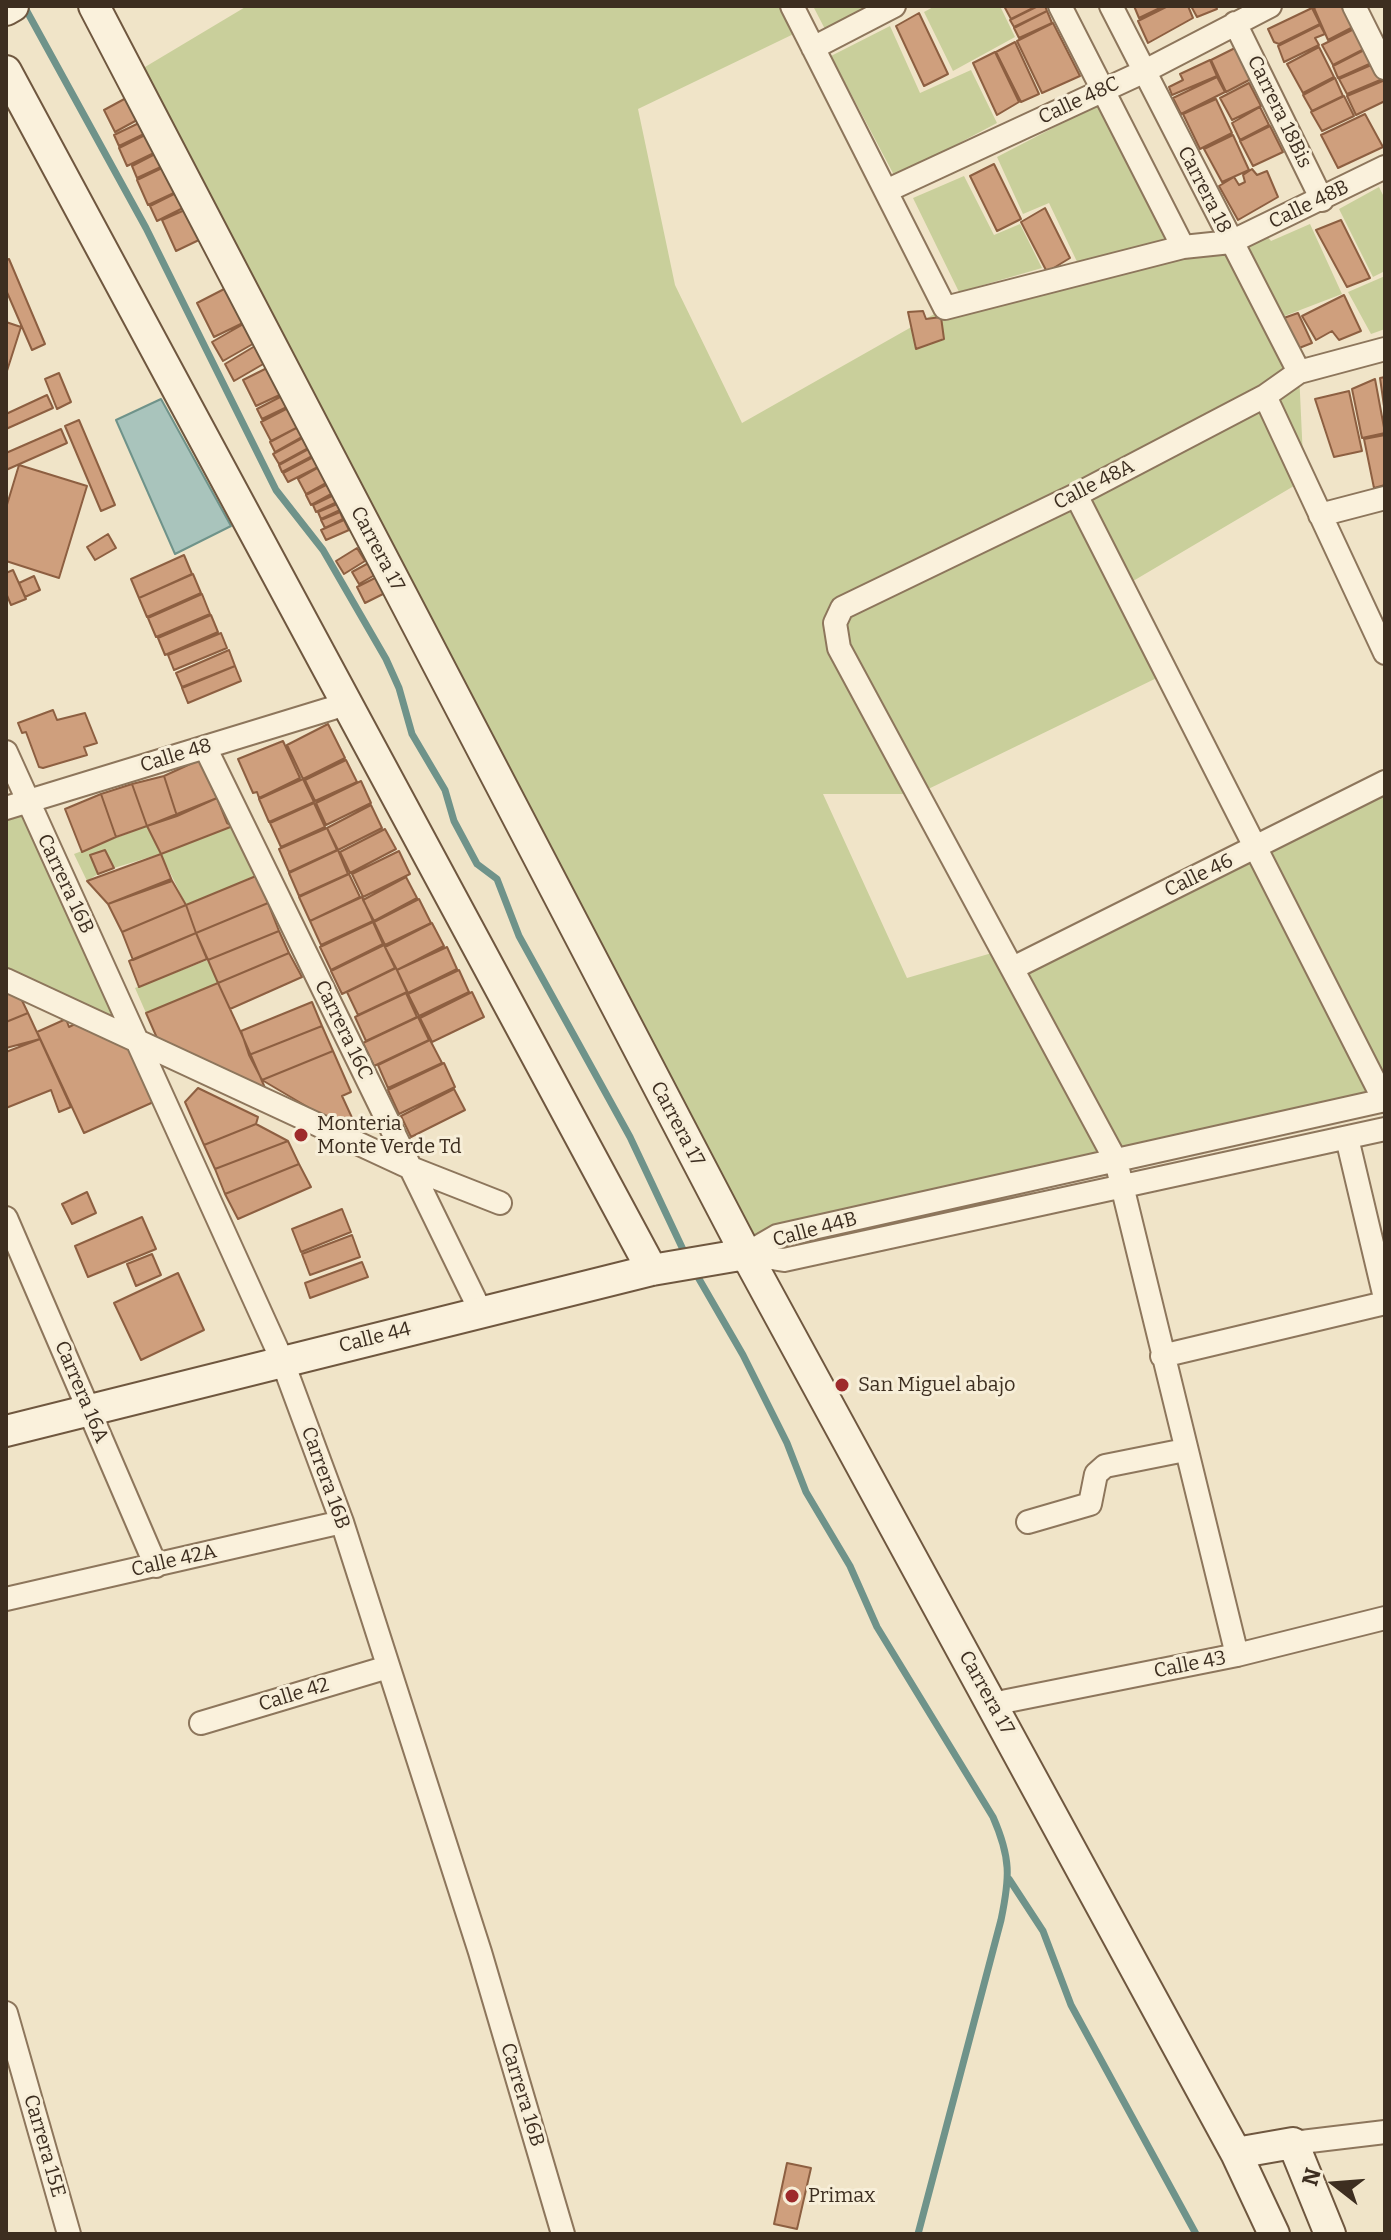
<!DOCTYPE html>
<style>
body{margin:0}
#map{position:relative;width:1391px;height:2240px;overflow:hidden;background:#f0e4c8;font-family:Bitter,serif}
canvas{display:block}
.frame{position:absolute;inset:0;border:8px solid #3d2e20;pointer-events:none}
.north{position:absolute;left:1295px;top:2144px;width:80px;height:80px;-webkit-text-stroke:6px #f7eed8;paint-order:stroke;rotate:287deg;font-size:22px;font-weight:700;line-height:32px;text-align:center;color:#3d2e20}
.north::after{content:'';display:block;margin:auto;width:28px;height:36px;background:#3d2e20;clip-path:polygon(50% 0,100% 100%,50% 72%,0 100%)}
</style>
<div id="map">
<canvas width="1391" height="2240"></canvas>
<div class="frame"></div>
<div class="north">N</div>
</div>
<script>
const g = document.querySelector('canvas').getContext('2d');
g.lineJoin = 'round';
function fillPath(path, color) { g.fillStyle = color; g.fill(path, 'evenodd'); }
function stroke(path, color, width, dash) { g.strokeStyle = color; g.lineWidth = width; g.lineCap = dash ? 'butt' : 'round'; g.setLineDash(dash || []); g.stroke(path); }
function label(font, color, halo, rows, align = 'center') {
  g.font = font + ' Bitter,serif'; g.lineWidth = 6; g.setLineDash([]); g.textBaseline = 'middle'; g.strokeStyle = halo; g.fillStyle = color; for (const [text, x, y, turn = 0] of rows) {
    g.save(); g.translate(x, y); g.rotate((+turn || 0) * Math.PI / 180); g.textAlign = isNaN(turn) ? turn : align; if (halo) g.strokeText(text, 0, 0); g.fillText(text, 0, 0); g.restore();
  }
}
fillPath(new Path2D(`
 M 247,6 L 792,6 L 804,29 L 638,109 L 675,285 L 742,423 L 945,308 L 1231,242 L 1299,372 L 1304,480 L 1123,587 L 1167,673 L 918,794 L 823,794 L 907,978 L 1002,950 L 1045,952 L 1385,782 L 1385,1104 L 746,1254 L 140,70 Z
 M 813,6 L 878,6 L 827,33 Z
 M 935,6 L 1000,6 L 1015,37 L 953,71 L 924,12 Z
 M 890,26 L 920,93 L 971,70 L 997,123 L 895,177 L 831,56 Z
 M 1101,103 L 1177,245 L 1081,270 L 1049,203 L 1023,214 L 997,157 Z
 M 964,176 L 994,235 L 1020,224 L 1042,268 L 959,292 L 913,198 Z
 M 1379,187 L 1385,199 L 1385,271 L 1373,277 L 1339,209 Z
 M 1310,224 L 1342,294 L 1282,317 L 1246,241 L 1267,236 L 1271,241 Z
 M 1385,276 L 1385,329 L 1371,334 L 1348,292 Z
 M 27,813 L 122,1016 L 100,1014 L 6,976 L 6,819 Z
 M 147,826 L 160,854 L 114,868 L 104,850 L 90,855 L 98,874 L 87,881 L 74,854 Z
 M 233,826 L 255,877 L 186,905 L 161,854 Z
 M 208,960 L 218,983 L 146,1013 L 135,988 Z`), '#c9cf9b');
const water = new Path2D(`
 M 161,399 L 231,526 L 175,554 L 116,420 Z`);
fillPath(water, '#a9c4bc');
stroke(water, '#6f938a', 2);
stroke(new Path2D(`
 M 24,6 L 146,228 L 276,490 L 323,550 L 386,659 L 399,688 L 412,734 L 445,790 L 454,821 L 477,864 L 497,879 L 519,936 L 630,1137 L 687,1258
 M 695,1272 L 743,1355 L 787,1443 L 806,1492 L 850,1566 L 877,1627 L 993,1817 C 1011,1858 1010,1877 1001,1920 L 918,2234
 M 1009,1879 L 1043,1931 L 1071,2005 L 1196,2234`), '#6f938a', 7);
const building = new Path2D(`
 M 1004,6 L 1037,6 L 1011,19 Z
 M 1038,6 L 1045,6 L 1047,11 L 1014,27 L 1010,20 Z
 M 1134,6 L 1164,6 L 1139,18 Z
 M 1168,6 L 1188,6 L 1193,18 L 1148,43 L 1138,21 Z
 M 1191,6 L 1216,6 L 1217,9 L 1197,17 Z
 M 1318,6 L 1344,6 L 1353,27 L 1328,40 L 1314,8 Z
 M 1312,8 L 1320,24 L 1279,44 L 1274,42 L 1268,29 Z
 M 1047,11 L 1052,23 L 1019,38 L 1014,28 Z
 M 919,13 L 948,74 L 924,86 L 896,26 Z
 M 1053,23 L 1080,76 L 1042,93 L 1017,41 Z
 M 1320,25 L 1325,34 L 1315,38 L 1319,45 L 1284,62 L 1278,46 Z
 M 1356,28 L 1364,49 L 1333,65 L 1322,45 Z
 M 1015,42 L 1039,94 L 1021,102 L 996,52 Z
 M 1237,47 L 1251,79 L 1226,92 L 1211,60 Z
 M 1319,47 L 1334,77 L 1303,93 L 1287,64 Z
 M 1370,47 L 1376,61 L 1338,78 L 1333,66 Z
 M 995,52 L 1019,102 L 997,115 L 973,63 Z
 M 1210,60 L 1217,76 L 1172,95 L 1169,87 L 1183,80 L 1180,74 Z
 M 1378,62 L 1385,78 L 1347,94 L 1339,79 Z
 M 1217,77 L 1225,92 L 1181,114 L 1173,98 Z
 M 1335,78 L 1343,96 L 1312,111 L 1303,95 Z
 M 1385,80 L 1385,101 L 1356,115 L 1347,96 Z
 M 1249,83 L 1261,106 L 1232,120 L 1220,98 Z
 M 1344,96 L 1354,116 L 1322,131 L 1311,112 Z
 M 128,97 L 139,119 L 115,132 L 104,110 Z
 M 1216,99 L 1232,133 L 1200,149 L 1183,114 Z
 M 1260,107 L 1269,125 L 1240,140 L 1232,123 Z
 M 1365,114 L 1383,147 L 1338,168 L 1321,135 Z
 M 141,122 L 146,133 L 119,146 L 114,135 Z
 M 1270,126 L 1283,152 L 1253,166 L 1240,141 Z
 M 147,134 L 156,152 L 127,166 L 119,148 Z
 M 1233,135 L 1249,170 L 1222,182 L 1204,149 Z
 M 157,153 L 163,166 L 137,178 L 132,166 Z
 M 994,164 L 1021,219 L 997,231 L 970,176 Z
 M 164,167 L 176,192 L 148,205 L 137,180 Z
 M 1252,169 L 1257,175 L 1267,171 L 1278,197 L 1238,220 L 1219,186 L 1234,177 L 1239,185 L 1245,182 L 1243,175 Z
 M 180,191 L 187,206 L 157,221 L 150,206 Z
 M 1045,208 L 1070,258 L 1047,272 L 1021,222 Z
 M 187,209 L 201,239 L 176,251 L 162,220 Z
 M 1341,220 L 1370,278 L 1347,287 L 1316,230 Z
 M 9,259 L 45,344 L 32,350 L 6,290 L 6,260 Z
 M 230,286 L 247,321 L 214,337 L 197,303 Z
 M 1344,295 L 1361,331 L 1339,340 L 1332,331 L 1316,340 L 1302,316 Z
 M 923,311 L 926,319 L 941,317 L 944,339 L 916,349 L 908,312 Z
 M 1298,313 L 1312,343 L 1294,350 L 1281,319 Z
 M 6,322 L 21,327 L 6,374 Z
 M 247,322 L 258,341 L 223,361 L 212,342 Z
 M 255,346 L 265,363 L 234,381 L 225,364 Z
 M 273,365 L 286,392 L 256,406 L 243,380 Z
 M 59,373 L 71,402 L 57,409 L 45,379 Z
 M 1385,377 L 1385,413 L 1380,378 Z
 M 1375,379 L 1385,433 L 1362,438 L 1352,389 Z
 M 1349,391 L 1362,451 L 1334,457 L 1315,399 Z
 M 47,395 L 53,408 L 6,429 L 6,414 Z
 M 284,395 L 289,406 L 262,419 L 257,409 Z
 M 290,407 L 300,426 L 271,441 L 261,422 Z
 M 79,420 L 115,505 L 101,511 L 65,426 Z
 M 302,425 L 307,434 L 275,452 L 270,442 Z
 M 61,429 L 67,443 L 6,470 L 6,453 Z
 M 308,435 L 314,445 L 279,464 L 273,454 Z
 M 1385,435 L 1385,485 L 1374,488 L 1364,439 Z
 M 314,446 L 318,453 L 282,472 L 279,465 Z
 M 319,454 L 324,464 L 288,482 L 283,473 Z
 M 19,465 L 87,486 L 59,578 L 6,561 L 6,508 Z
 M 323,465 L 331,480 L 306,494 L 298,479 Z
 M 328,484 L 333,493 L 311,505 L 306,495 Z
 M 334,495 L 337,502 L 316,512 L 313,505 Z
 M 337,504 L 340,510 L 321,519 L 318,512 Z
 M 340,512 L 343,519 L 325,528 L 321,520 Z
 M 344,520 L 349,530 L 326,540 L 321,530 Z
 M 108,534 L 116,548 L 95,560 L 87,547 Z
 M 357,548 L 365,561 L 344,574 L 336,561 Z
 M 184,555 L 192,574 L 139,598 L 131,579 Z
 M 374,560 L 380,572 L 359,584 L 352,572 Z
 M 13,570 L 26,599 L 11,605 L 6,593 L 6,573 Z
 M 193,574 L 201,593 L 147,617 L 139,598 Z
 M 34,576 L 40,590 L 25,597 L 19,583 Z
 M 377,577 L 385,593 L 365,603 L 357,587 Z
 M 202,594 L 210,614 L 156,637 L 148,618 Z
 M 211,615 L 218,632 L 165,655 L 158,638 Z
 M 221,633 L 227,648 L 174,670 L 168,655 Z
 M 229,650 L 235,666 L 182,687 L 176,673 Z
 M 235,666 L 241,681 L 188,703 L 182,688 Z
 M 53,710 L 57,720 L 85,713 L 97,743 L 84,747 L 87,755 L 43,768 L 39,767 L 26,732 L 22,733 L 18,723 Z
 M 328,724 L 345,758 L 303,779 L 287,745 Z
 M 283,741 L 300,778 L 259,798 L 257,792 L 253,793 L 238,759 Z
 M 199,760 L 217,798 L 177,816 L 164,776 Z
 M 346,760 L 357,782 L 315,801 L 305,780 Z
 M 164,776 L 177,816 L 147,826 L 132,784 Z
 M 303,779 L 314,802 L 269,822 L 259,799 Z
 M 361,781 L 371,803 L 326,825 L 316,803 Z
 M 132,784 L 147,826 L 116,837 L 101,794 Z
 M 101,794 L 116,837 L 82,852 L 65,809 Z
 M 217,798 L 227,823 L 233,826 L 161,854 L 147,826 Z
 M 314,803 L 325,827 L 281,847 L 270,823 Z
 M 371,805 L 382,828 L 338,850 L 327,828 Z
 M 327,828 L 337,850 L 289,872 L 279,849 Z
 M 385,829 L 396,849 L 350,873 L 340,852 Z
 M 105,850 L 114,868 L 98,874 L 90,855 Z
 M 338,850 L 348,874 L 299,896 L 289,873 Z
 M 399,851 L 410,874 L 363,897 L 352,874 Z
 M 161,854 L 172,881 L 108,904 L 87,881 Z
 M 349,874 L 360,897 L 310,921 L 299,897 Z
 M 256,876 L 268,903 L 196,933 L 186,905 Z
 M 406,877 L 417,898 L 374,921 L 363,900 Z
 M 171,879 L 186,905 L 122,932 L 108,904 Z
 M 362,897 L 373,921 L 321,945 L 310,921 Z
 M 419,899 L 431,923 L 385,945 L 374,922 Z
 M 268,903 L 279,931 L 208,960 L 196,933 Z
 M 186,905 L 196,933 L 133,960 L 122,932 Z
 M 373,922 L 383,944 L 331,970 L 320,947 Z
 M 432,923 L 444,946 L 397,970 L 385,947 Z
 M 279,931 L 289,953 L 218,983 L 208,960 Z
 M 196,933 L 207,959 L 139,987 L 129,961 Z
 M 384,945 L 395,968 L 342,994 L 331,971 Z
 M 447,947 L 457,969 L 408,993 L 397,970 Z
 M 289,953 L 302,977 L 230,1009 L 218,983 Z
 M 396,968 L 407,992 L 358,1015 L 347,992 Z
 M 459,970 L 469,992 L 419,1016 L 408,994 Z
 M 218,983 L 242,1035 L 269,1097 L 157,1038 L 146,1013 Z
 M 16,988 L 28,1013 L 6,1022 L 6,992 Z
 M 472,992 L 484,1017 L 432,1042 L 420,1018 Z
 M 406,993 L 417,1017 L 366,1041 L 355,1017 Z
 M 312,1002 L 322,1026 L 249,1055 L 241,1031 Z
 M 28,1013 L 40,1039 L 6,1048 L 6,1022 Z
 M 418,1017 L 429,1040 L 374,1066 L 363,1043 Z
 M 66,1019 L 69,1027 L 85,1019 L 136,1052 L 158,1100 L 84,1133 L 37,1032 Z
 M 322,1026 L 333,1051 L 262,1080 L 249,1055 Z
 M 40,1039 L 71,1107 L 59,1112 L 51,1090 L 6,1108 L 6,1052 Z
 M 430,1040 L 442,1063 L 388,1088 L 378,1065 Z
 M 333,1051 L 351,1092 L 342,1096 L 354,1122 L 343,1128 L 262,1080 Z
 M 444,1063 L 455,1087 L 399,1114 L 388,1090 Z
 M 198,1088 L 258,1117 L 256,1124 L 204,1145 L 185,1102 Z
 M 454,1089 L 465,1110 L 411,1137 L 401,1116 Z
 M 256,1124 L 288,1141 L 215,1169 L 204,1145 Z
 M 288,1141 L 299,1164 L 225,1194 L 215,1169 Z
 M 299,1164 L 311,1187 L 238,1219 L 225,1194 Z
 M 87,1192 L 96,1213 L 72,1224 L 62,1204 Z
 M 342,1209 L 351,1232 L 301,1252 L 292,1229 Z
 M 142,1217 L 156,1249 L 88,1277 L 75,1246 Z
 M 352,1235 L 360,1257 L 310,1275 L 302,1254 Z
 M 152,1254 L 161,1275 L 136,1286 L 127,1264 Z
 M 362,1262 L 368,1277 L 310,1298 L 305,1283 Z
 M 178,1273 L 204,1330 L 141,1360 L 114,1303 Z
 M 787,2163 L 811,2168 L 797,2229 L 774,2224 Z`);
fillPath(building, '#cf9f7d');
stroke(building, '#8d5f41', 2);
const street = new Path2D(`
 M 792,6 L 945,308 L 1183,247 L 1231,242 L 1385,167
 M 1060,6 L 1183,247
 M 1111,6 L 1299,372
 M 1354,6 L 1385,68
 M 1235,23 L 1322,200
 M 813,48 L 894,6
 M 886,191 L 1143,72 L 1270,6
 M 1265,396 L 1385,653
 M 1076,495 L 1384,1100
 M 1320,515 L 1385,498
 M 205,747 L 481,1312
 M 6,752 L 282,1360 L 342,1522 L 480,1952 L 563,2234
 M 6,808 L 346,704
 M 1013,968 L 1385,782
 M 6,980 L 411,1168 L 500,1203
 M 1347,1138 L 1385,1298
 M 6,1218 L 156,1566
 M 746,1254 L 777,1236 L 1385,1100
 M 746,1254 L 784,1260 L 1385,1129
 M 1162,1356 L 1385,1303
 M 1028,1522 L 1090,1504 L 1096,1474 L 1105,1466 L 1185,1450
 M 6,1599 L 342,1522
 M 1237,1655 L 1116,1161 L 839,648 L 835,623 L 842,608 L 1076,495 L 1265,396 L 1299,372 L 1385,349
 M 992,1704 L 1237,1655 L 1385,1618
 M 201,1723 L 388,1667
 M 6,2013 L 69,2234
 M 1293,2143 L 1385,2132`);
const secondary = new Path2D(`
 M 94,6 L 746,1254 L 1236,2153 L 1274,2234
 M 6,10 L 13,6
 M 6,71 L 652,1270
 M 6,1431 L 652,1270 L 746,1254
 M 1236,2153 L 1293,2143 L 1330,2234`);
stroke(street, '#8d765c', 26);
stroke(secondary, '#6f573f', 34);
stroke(street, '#faf1dc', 22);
stroke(secondary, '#faf1dc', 30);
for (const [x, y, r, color] of [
 [301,1135,8,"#9e2a2b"],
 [842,1385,8,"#9e2a2b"],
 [792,2196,8,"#9e2a2b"]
]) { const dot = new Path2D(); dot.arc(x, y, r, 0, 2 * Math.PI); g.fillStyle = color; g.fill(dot); stroke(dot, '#f7eed8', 3); }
label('20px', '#3d2e20', '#f7eed8', [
 ["Calle 48C",1079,101,-25],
 ["Carrera 18Bis",1279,112,64],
 ["Carrera 18",1204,190,63],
 ["Calle 48B",1309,205,-26],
 ["Calle 48A",1094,485,-27],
 ["Carrera 17",377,549,62],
 ["Calle 48",176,756,-17],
 ["Calle 46",1199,876,-26],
 ["Carrera 16B",65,884,65],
 ["Carrera 16C",343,1030,64],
 ["Carrera 17",677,1124,62],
 ["Calle 44B",815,1230,-15],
 ["Calle 44",375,1338,-14],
 ["Carrera 16A",81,1392,67],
 ["Carrera 16B",325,1478,70],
 ["Calle 42A",174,1561,-13],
 ["Calle 43",1190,1665,-11],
 ["Carrera 17",986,1693,61],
 ["Calle 42",294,1695,-17],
 ["Carrera 16B",522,2095,73],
 ["Carrera 15E",44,2146,74]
]);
label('20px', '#3d2e20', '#f7eed8', [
 ["Monteria",317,1124],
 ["Monte Verde Td",317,1147],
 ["San Miguel abajo",858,1385],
 ["Primax",808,2196]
], 'left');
</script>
